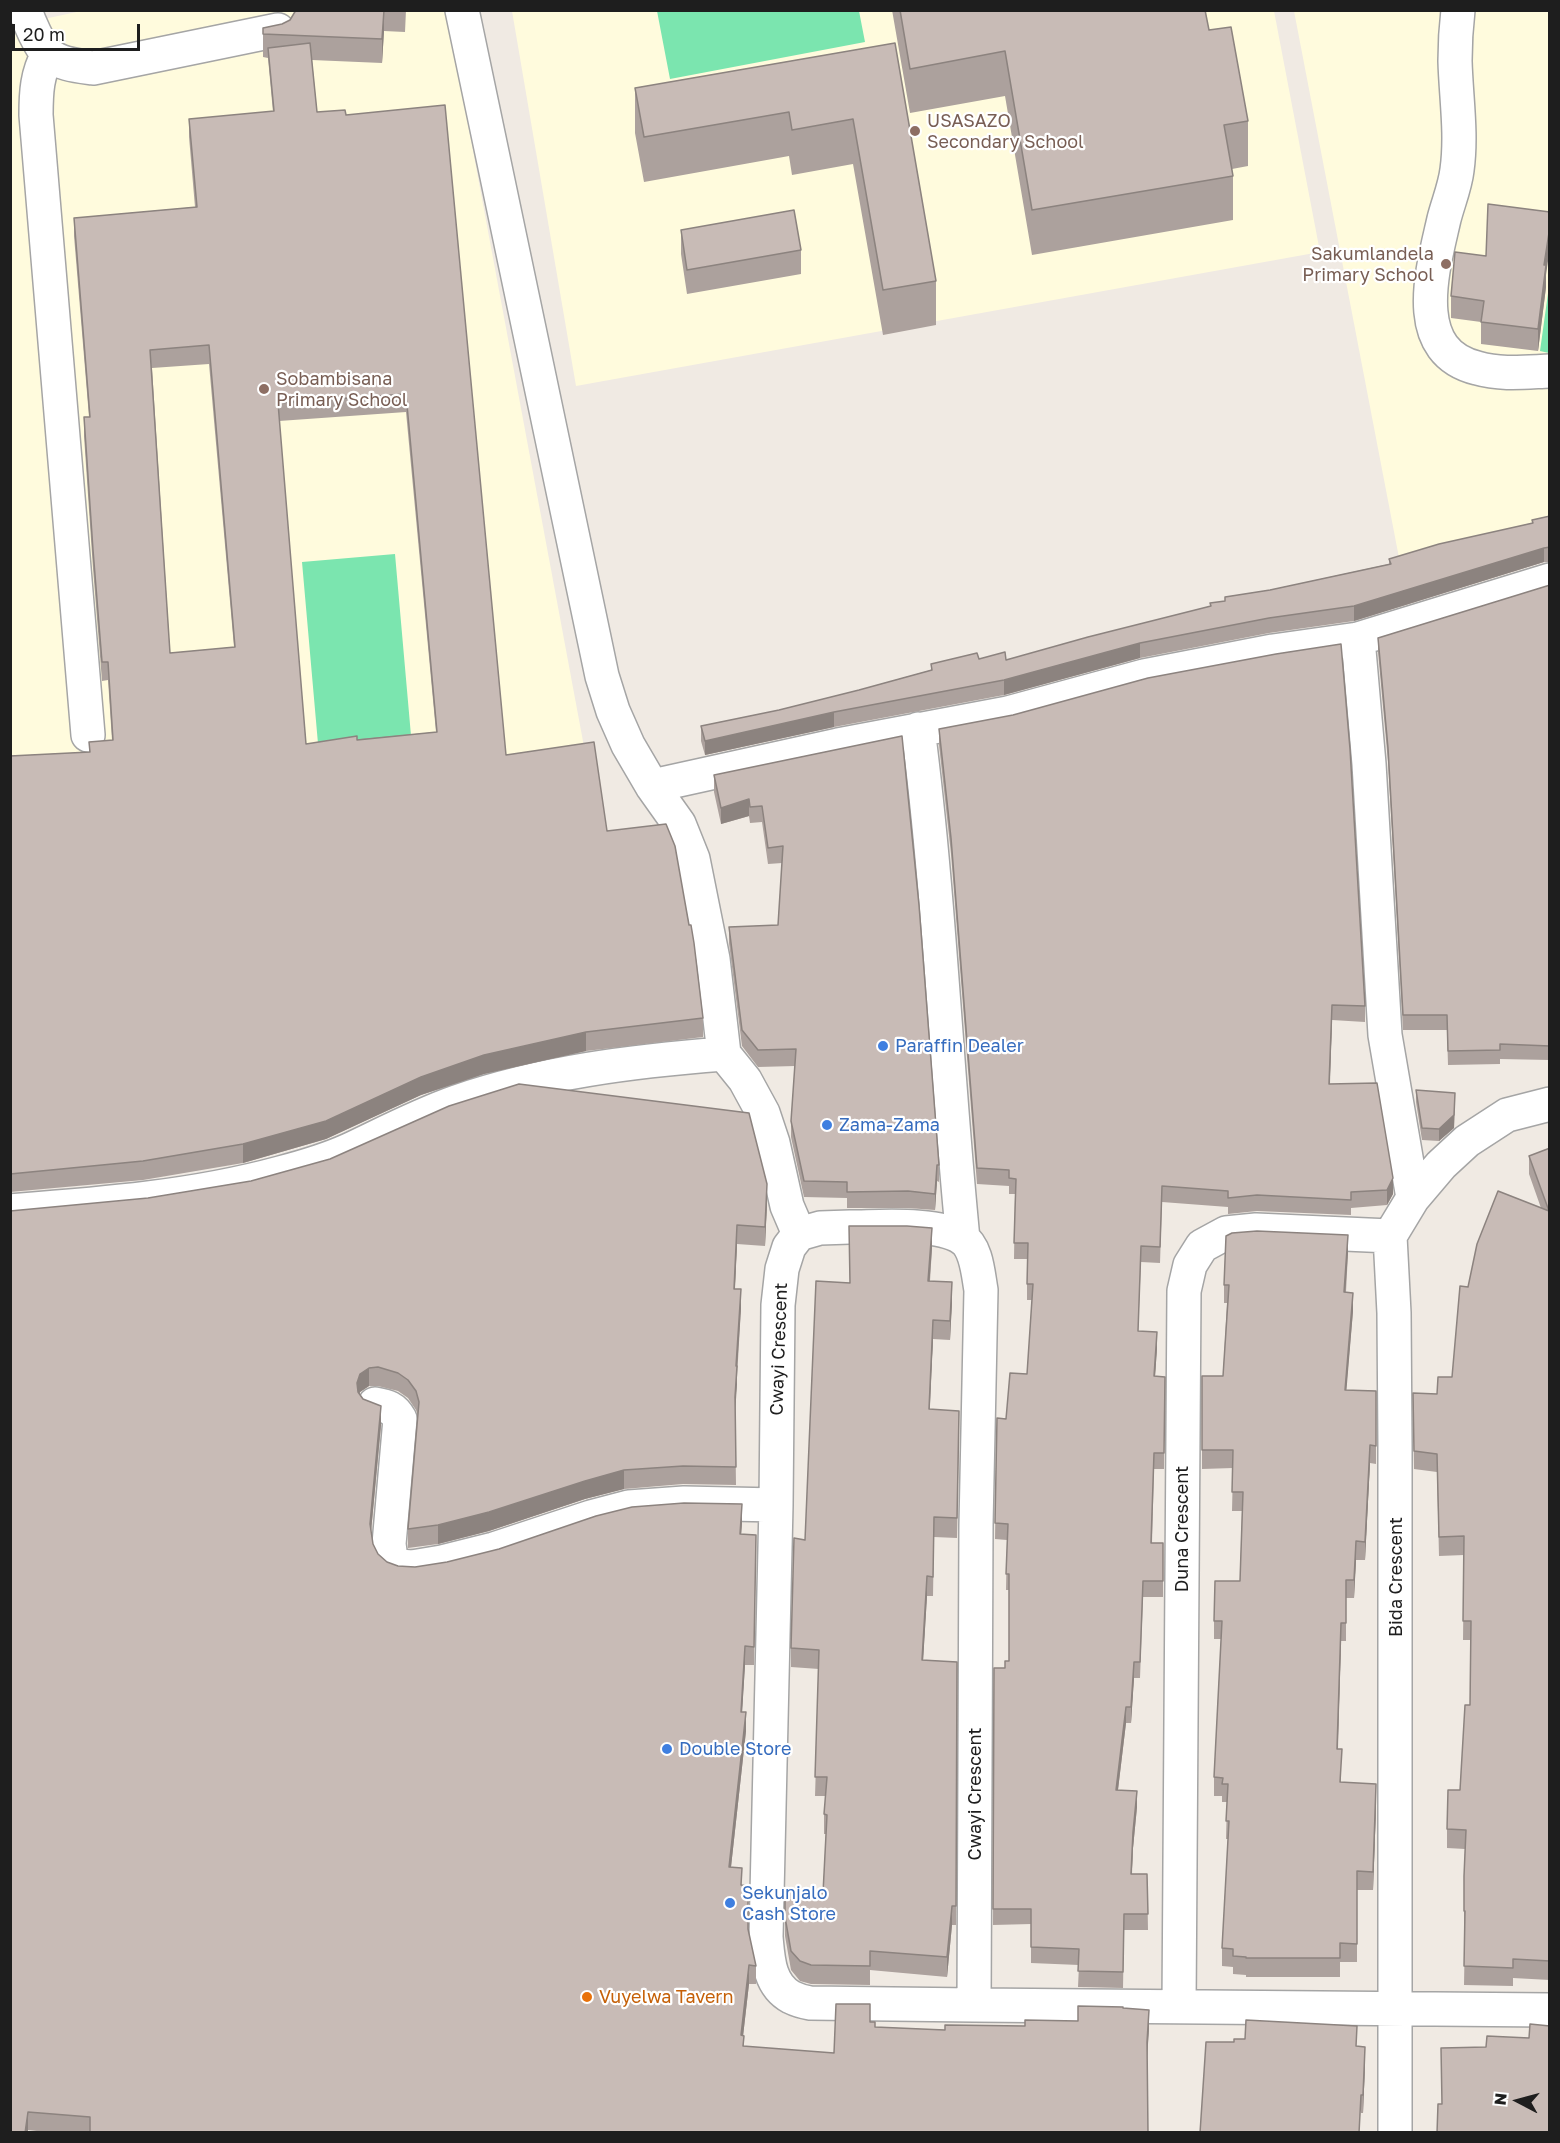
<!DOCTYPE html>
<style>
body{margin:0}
#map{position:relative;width:1560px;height:2143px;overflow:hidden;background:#f0eae3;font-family:"Golos Text",sans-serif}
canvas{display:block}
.frame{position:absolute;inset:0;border:12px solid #1e1e1e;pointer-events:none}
.north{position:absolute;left:1488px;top:2071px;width:60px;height:60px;-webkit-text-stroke:4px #fff;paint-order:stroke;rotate:276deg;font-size:16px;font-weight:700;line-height:24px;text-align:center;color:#1e1e1e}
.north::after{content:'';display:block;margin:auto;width:21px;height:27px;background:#1e1e1e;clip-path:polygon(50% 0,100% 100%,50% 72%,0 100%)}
.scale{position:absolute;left:12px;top:24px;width:128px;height:27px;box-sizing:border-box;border:3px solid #1e1e1e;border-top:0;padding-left:8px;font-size:18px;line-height:21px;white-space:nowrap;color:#1e1e1e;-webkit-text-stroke:4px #fff;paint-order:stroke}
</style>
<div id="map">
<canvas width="1560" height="2143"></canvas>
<div class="frame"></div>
<div class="north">N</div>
<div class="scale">20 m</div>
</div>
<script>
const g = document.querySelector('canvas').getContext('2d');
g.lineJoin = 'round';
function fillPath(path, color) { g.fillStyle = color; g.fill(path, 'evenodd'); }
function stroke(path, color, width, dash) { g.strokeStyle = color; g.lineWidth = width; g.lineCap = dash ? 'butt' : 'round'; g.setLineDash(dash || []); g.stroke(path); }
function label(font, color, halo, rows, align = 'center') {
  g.font = font + ' "Golos Text",sans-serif'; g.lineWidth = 4.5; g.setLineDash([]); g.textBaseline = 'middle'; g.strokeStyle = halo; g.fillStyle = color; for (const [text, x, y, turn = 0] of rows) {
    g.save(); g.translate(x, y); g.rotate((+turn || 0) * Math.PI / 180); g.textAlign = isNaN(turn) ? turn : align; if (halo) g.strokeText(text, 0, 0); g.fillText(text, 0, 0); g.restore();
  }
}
fillPath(new Path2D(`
 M 86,10 L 447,11 L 585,752 L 11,860 L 11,26 Z
 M 512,11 L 1274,11 L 1320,252 L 576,386 Z
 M 1294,11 L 1549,11 L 1549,517 L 1400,563 Z`), '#fffbdd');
fillPath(new Path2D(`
 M 657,11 L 859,11 L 865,42 L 670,79 Z
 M 1549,286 L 1549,353 L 1540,351 Z
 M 395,554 L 412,747 L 319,755 L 302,562 Z`), '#7be5af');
const minor = new Path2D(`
 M 25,10 C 29,22 39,45 47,53 C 58,64 78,66 93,68 L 278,30
 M 462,10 L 602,676 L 613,711 L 628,745 L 652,786 L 679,824 L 693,859 L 713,959 L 724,1054
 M 1458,10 C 1456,27 1455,44 1455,61 C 1456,97 1462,134 1457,170 C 1455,187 1448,203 1444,219 C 1433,268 1408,351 1477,368 C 1501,375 1525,372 1550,371
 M 48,54 C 37,74 36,92 36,115 L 88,735
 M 1358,639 L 1369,764 L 1385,1035 L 1413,1198
 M 918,729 C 940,898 946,1069 963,1239
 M 652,786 L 838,745 L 1008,713 L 1144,676 L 1273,651 L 1358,639 L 1550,580
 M 10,1211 C 100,1204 192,1197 280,1173 C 303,1167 327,1160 349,1150 C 385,1133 419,1115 456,1102 C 543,1072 633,1061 724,1054 L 745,1080 L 763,1113 L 773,1143 L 787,1206 L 799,1234
 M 850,1227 C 879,1227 937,1222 962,1238 C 977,1248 978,1274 981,1290 L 976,1525 L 974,2005 L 810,2003 C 804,2002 797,2000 791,1997 C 769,1985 768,1959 766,1937 L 776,1505 L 778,1305 L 782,1269 L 789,1247 L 799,1234 L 820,1228 Z
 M 375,1404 C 387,1406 394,1408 400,1419 L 389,1544 L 391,1559 L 399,1566 L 412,1567 L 442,1562 L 494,1549 L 591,1517 L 629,1507 L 684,1503 L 776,1505
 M 974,2005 L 1550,2010
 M 1179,2006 L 1184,1291 L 1190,1265 L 1202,1246 L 1226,1233 L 1256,1230 L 1390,1236
 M 1395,2132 L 1395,1446 L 1394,1313 L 1390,1236 L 1413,1198 L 1441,1165 L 1467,1141 L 1507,1115 L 1550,1104`);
stroke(minor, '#a5a5a5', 36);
stroke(minor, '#fff', 33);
fillPath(new Path2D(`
 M 296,10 L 406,10 L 405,32 L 384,31 L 382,63 L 312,60 L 317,112 L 346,115 L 506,755 L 607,831 L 703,1018 L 703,1037 L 586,1051 L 484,1074 L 421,1095 L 326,1139 L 243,1163 L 143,1180 L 10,1192 L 10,756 L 89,752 L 89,742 L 112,740 L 108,680 L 102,681 L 93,569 L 84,436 L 84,417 L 89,417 L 74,236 L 74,218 L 195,207 L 189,137 L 189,119 L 273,112 L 268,58 L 263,57 L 263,28 L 282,24 L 290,20 ZM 209,364 L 234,647 L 170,653 L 152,368 ZM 406,412 L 436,732 L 306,744 L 279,421 Z
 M 892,10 L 1205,10 L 1209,30 L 1248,121 L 1248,166 L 1232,169 L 1233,176 L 1233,220 L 1032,255 L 1005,96 L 910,113 Z
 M 895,43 L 936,281 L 936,325 L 883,335 L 853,164 L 792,175 L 789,156 L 644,182 L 635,133 L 635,88 Z
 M 681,230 L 801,250 L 801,274 L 687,294 L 681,254 Z
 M 1546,275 L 1546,287 L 1538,351 L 1481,344 L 1481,322 L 1451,318 L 1451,296 Z
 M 1550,516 L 1550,562 L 1544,562 L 1354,621 L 1269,633 L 1140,658 L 1004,695 L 834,727 L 705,755 L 701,741 L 701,726 L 779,710 L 859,690 L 931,670 L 931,664 L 979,659 L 1006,660 L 1210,607 L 1225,601 L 1225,597 L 1270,590 L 1389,564 L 1389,559 L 1532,523 L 1532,520 Z
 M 1550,585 L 1550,1060 L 1500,1059 L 1500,1064 L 1448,1065 L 1447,1030 L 1403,1030 L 1388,762 L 1378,652 L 1378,638 Z
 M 939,729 L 1365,1006 L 1365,1022 L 1332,1020 L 1330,1084 L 1393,1194 L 1387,1205 L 1351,1208 L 1351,1215 L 1257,1211 L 1228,1214 L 1228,1207 L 1162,1202 L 1160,1263 L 1141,1262 L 1138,1331 L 1157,1348 L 1155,1376 L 1165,1377 L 1164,1469 L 1154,1469 L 1152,1543 L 1163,1543 L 1163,1597 L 1143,1597 L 1140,1678 L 1134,1678 L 1131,1723 L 1126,1723 L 1118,1790 L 1137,1807 L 1133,1848 L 1132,1874 L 1147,1874 L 1148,1930 L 1124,1930 L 1123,1988 L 1078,1987 L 1079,1965 L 1031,1963 L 1031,1924 L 993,1925 L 994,1668 L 1005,1668 L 1009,1661 L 1009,1590 L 1006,1590 L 1007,1540 L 995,1539 L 997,1418 L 1006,1419 L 1027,1374 L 1032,1300 L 1027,1300 L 1027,1259 L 1014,1259 L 1015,1194 L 1009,1194 L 1009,1186 L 977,1184 L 951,854 L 939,745 Z
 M 902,736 L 939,1165 L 939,1182 L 937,1181 L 935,1210 L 908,1208 L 847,1208 L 847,1198 L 804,1197 L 791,1137 L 791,1121 L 795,1066 L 758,1067 L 742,1046 L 729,943 L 729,927 L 778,925 L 782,863 L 768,864 L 762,822 L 750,823 L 749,816 L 721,824 L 714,792 L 714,775 Z
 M 1416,1090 L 1455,1105 L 1454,1128 L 1439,1141 L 1422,1140 L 1416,1102 Z
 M 1550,1148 L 1550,1980 L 1513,1978 L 1513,1986 L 1464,1985 L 1465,1930 L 1464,1930 L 1464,1876 L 1465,1849 L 1447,1848 L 1447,1829 L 1460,1790 L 1470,1705 L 1471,1640 L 1463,1640 L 1464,1555 L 1439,1556 L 1437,1472 L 1414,1469 L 1413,1393 L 1437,1394 L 1452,1377 L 1468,1287 L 1541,1208 L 1529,1174 L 1529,1156 Z
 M 767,1203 L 765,1246 L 737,1244 L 735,1289 L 741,1308 L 735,1412 L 736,1485 L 683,1484 L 624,1489 L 585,1499 L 489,1531 L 438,1544 L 408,1548 L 408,1529 L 418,1416 L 416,1410 L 408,1398 L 398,1391 L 378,1386 L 369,1386 L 360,1392 L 359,1395 L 381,1425 L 371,1532 L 373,1544 L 378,1554 L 387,1562 L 398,1566 L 415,1567 L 742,1523 L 741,1534 L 756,1535 L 754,1665 L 745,1665 L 742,1712 L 746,1731 L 731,1867 L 742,1885 L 748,1929 L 756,1966 L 756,1984 L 749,1984 L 743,2036 L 744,2047 L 834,2053 L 870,2022 L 875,2027 L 945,2030 L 1025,2026 L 1078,2021 L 1123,2008 L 1149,2028 L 1147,2057 L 1148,2133 L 54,2133 L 28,2130 L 28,2133 L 10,2133 L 10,1211 Z
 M 849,1226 L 932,1248 L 930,1281 L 952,1302 L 950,1340 L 933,1339 L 929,1409 L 959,1431 L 957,1538 L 934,1537 L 933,1596 L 927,1596 L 923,1660 L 957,1662 L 956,1925 L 952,1925 L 947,1977 L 870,1970 L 870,1985 L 811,1984 L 800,1981 L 791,1970 L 785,1936 L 785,1889 L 823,1893 L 826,1834 L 824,1834 L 824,1814 L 826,1796 L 815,1796 L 819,1669 L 791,1667 L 791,1648 L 805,1540 L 850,1283 Z
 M 1348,1253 L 1346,1292 L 1353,1311 L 1346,1390 L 1376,1391 L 1376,1464 L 1370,1463 L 1365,1560 L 1356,1560 L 1354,1598 L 1346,1598 L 1346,1641 L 1341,1641 L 1338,1749 L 1341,1782 L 1376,1808 L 1373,1890 L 1357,1890 L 1357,1962 L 1340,1962 L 1340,1977 L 1246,1977 L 1246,1975 L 1233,1974 L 1233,1967 L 1222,1966 L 1222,1948 L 1228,1839 L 1226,1839 L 1227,1802 L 1222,1802 L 1222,1796 L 1214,1796 L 1214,1777 L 1221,1639 L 1214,1639 L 1214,1621 L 1240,1581 L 1242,1511 L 1232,1511 L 1233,1468 L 1202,1469 L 1202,1376 L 1223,1376 L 1227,1303 L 1224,1303 L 1224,1285 Z
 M 1357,2046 L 1365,2065 L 1363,2113 L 1361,2113 Z`), '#aca19d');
fillPath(new Path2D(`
 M 384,10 L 384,31 L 382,63 L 382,39 Z
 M 1550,226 L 1550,247 L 1546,275 L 1546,287 L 1538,351 L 1538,329 L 1544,265 Z
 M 1544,548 L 1544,562 L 1354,621 L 1354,606 Z
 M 1140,643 L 1140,658 L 1004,695 L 1004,680 Z
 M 834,712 L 834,727 L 705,755 L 705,741 Z
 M 749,799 L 749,816 L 721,824 L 721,808 Z
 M 1332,1005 L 1332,1020 L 1329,1100 L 1329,1084 Z
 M 586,1032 L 586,1051 L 484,1074 L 421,1095 L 326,1139 L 243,1163 L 243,1144 L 421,1077 L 484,1055 Z
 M 1455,1093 L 1454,1128 L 1439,1141 L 1439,1129 Z
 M 937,1165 L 937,1181 L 935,1210 L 935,1194 Z
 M 1393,1178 L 1393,1194 L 1387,1205 L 1387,1190 Z
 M 767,1184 L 767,1203 L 765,1246 L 765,1227 Z
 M 737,1225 L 737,1244 L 734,1307 L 734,1289 Z
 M 932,1228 L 932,1248 L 928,1301 L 928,1281 Z
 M 1348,1235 L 1348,1253 L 1344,1310 L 1344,1292 Z
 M 952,1282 L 952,1302 L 950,1340 L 950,1321 Z
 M 741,1289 L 741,1308 L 736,1384 L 736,1366 Z
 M 1353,1293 L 1353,1311 L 1345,1408 L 1345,1390 Z
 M 933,1320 L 933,1339 L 929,1428 L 929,1409 Z
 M 1157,1332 L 1157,1348 L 1154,1392 L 1154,1376 Z
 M 737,1366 L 737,1384 L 735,1415 L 735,1397 Z
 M 369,1368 L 369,1386 L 360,1392 L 357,1401 L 357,1383 L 360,1374 Z
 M 381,1406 L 381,1425 L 370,1542 L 370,1524 Z
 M 1370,1445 L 1370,1463 L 1365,1560 L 1365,1542 Z
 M 624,1470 L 624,1489 L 585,1499 L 489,1531 L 438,1544 L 438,1525 L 585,1481 Z
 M 742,1504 L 742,1523 L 740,1552 L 740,1534 Z
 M 1356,1541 L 1356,1560 L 1354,1598 L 1354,1580 Z
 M 927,1576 L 927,1596 L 922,1679 L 922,1660 Z
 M 1341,1623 L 1341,1641 L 1337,1767 L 1337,1749 Z
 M 745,1646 L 745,1665 L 741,1730 L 741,1712 Z
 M 1134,1662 L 1134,1678 L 1131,1723 L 1131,1707 Z
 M 1126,1707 L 1126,1723 L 1116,1806 L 1116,1790 Z
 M 746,1712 L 746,1731 L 729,1885 L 729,1867 Z
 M 1376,1790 L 1376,1808 L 1373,1890 L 1373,1872 Z
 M 1137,1791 L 1137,1807 L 1133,1848 L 1131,1889 L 1133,1832 Z
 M 952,1906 L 952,1925 L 947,1977 L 947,1957 Z
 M 749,1965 L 749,1984 L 741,2054 L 741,2035 Z
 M 1149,2010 L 1149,2028 L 1147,2060 L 1147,2042 Z
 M 1365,2047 L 1365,2065 L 1363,2113 L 1363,2095 Z
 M 28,2112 L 28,2133 L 25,2133 Z`), '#8c837f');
const building = new Path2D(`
 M 296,10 L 384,10 L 382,39 L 263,34 L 263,28 L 282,24 L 290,20 Z
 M 900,10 L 1205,10 L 1209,30 L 1231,27 L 1248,121 L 1224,125 L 1233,176 L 1032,210 L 1005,51 L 910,69 Z
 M 310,43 L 317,112 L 345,110 L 346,115 L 445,105 L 506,755 L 594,742 L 607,831 L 666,824 L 675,846 L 689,925 L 691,925 L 694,943 L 703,1018 L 586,1032 L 484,1055 L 421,1077 L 326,1121 L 243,1144 L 143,1161 L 10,1174 L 10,756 L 90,752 L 89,742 L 113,740 L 108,662 L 102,662 L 93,550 L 84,417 L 90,417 L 74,218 L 197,207 L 189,119 L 274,111 L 268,48 ZM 209,345 L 235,647 L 170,653 L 150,350 ZM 406,394 L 437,732 L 357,740 L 357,736 L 306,744 L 278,403 Z
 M 895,43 L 936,281 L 883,290 L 853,119 L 792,130 L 789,112 L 644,137 L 635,88 Z
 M 1488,204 L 1550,212 L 1550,226 L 1544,265 L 1546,265 L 1538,329 L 1481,322 L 1484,301 L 1451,296 L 1455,252 L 1486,256 Z
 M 794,210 L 801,250 L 687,270 L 681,230 Z
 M 1550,516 L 1550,547 L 1544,548 L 1354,606 L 1269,618 L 1140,643 L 1004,680 L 834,712 L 705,741 L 701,726 L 779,710 L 859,690 L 932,670 L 931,664 L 977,653 L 979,659 L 1005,652 L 1006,660 L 1088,637 L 1211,606 L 1210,603 L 1225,601 L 1225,597 L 1270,590 L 1391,564 L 1389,559 L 1439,544 L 1533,523 L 1532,520 Z
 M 1550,585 L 1550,1046 L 1500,1044 L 1500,1050 L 1448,1051 L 1447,1015 L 1403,1015 L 1388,748 L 1378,638 Z
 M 1341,644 L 1350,749 L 1365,1006 L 1332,1005 L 1329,1084 L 1377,1083 L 1393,1178 L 1387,1190 L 1351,1192 L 1351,1200 L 1257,1195 L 1228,1198 L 1228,1191 L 1162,1186 L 1160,1247 L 1141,1246 L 1138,1331 L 1157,1332 L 1154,1376 L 1165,1377 L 1164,1453 L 1154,1453 L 1151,1543 L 1163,1543 L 1163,1581 L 1143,1581 L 1140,1662 L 1134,1662 L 1131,1707 L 1126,1707 L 1116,1790 L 1137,1791 L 1133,1832 L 1131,1874 L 1147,1874 L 1148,1914 L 1124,1914 L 1123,1972 L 1078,1971 L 1079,1949 L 1031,1947 L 1031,1909 L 993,1909 L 994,1668 L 1005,1668 L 1005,1661 L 1009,1661 L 1009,1574 L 1006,1574 L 1008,1524 L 995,1523 L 997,1418 L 1006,1419 L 1010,1373 L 1027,1374 L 1033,1284 L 1027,1284 L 1028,1243 L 1014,1243 L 1016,1179 L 1009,1178 L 1009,1170 L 977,1168 L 951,838 L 939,729 L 1013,715 L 1148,678 L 1276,654 Z
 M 902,736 L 919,905 L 939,1165 L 937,1165 L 935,1194 L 908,1191 L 847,1192 L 847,1182 L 804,1181 L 791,1121 L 796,1049 L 758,1050 L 742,1030 L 729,927 L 778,925 L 783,846 L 768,848 L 762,806 L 750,807 L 749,799 L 721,808 L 714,775 Z
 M 519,1084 L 749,1113 L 767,1184 L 765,1227 L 737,1225 L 734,1289 L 741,1289 L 736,1366 L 737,1366 L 735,1397 L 736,1467 L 683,1466 L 624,1470 L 585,1481 L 489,1512 L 438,1525 L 408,1529 L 419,1402 L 416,1391 L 408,1380 L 398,1373 L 378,1367 L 369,1368 L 360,1374 L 357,1383 L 358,1392 L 363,1399 L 381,1406 L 370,1524 L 373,1544 L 378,1554 L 387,1562 L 398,1566 L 415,1567 L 447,1562 L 499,1549 L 596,1516 L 632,1507 L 684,1503 L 742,1504 L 740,1534 L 756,1535 L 754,1647 L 745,1646 L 741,1712 L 746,1712 L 729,1867 L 742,1868 L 741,1885 L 748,1886 L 748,1929 L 756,1966 L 749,1965 L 741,2035 L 744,2036 L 743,2046 L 834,2053 L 836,2004 L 870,2004 L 870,2022 L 875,2022 L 875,2027 L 945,2030 L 945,2025 L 1025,2026 L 1025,2020 L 1078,2021 L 1078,2006 L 1123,2007 L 1123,2008 L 1149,2010 L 1147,2042 L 1148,2133 L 90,2133 L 90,2117 L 28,2112 L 25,2133 L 10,2133 L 10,1211 L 148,1198 L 251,1181 L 330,1159 L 449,1106 Z
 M 1416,1090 L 1455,1093 L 1454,1115 L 1439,1129 L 1422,1128 Z
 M 1550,1148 L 1550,1961 L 1513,1959 L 1513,1968 L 1464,1966 L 1465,1911 L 1464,1911 L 1464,1876 L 1466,1830 L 1447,1829 L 1448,1790 L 1460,1790 L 1465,1705 L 1470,1705 L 1471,1621 L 1463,1621 L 1464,1536 L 1439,1537 L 1437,1454 L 1414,1451 L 1413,1393 L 1437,1394 L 1438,1377 L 1452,1377 L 1460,1286 L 1468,1287 L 1477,1244 L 1498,1191 L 1549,1211 L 1529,1156 Z
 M 849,1226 L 907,1226 L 932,1228 L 928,1281 L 952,1282 L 950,1321 L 933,1320 L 929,1409 L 959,1411 L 957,1518 L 934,1517 L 933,1577 L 927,1576 L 922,1660 L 957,1662 L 956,1906 L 952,1906 L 947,1957 L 870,1951 L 870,1966 L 811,1965 L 800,1961 L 791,1951 L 785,1917 L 785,1889 L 823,1893 L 827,1815 L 824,1814 L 827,1777 L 815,1777 L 819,1650 L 791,1648 L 794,1538 L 805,1540 L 816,1281 L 850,1283 Z
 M 1257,1231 L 1348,1235 L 1344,1292 L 1353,1293 L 1345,1390 L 1376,1391 L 1376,1446 L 1370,1445 L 1365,1542 L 1356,1541 L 1354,1580 L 1346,1580 L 1346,1623 L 1341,1623 L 1337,1749 L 1342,1749 L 1340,1782 L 1376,1784 L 1373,1872 L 1357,1871 L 1357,1944 L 1340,1943 L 1340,1958 L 1246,1958 L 1246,1957 L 1233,1956 L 1233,1949 L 1222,1948 L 1229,1821 L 1226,1821 L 1228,1784 L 1222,1784 L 1223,1778 L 1214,1777 L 1222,1621 L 1214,1621 L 1215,1581 L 1240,1581 L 1243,1492 L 1232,1492 L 1233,1450 L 1202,1450 L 1202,1376 L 1223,1376 L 1229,1285 L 1224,1285 L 1226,1236 L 1232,1233 Z
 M 1246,2020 L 1357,2026 L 1356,2046 L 1365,2047 L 1363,2095 L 1361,2095 L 1359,2133 L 1200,2133 L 1206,2042 L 1234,2042 L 1234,2039 L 1245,2039 Z
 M 1530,2024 L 1550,2026 L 1550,2133 L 1437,2133 L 1438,2104 L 1442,2104 L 1441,2048 L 1486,2047 L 1487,2036 L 1529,2038 Z`);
fillPath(building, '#c8bbb6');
stroke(building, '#8c837f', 1.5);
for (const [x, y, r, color] of [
 [915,131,6,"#8d6e63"],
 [1446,264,6,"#8d6e63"],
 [264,389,6,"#8d6e63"],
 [883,1046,6,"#3f7fe0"],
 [827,1125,6,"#3f7fe0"],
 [667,1749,6,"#3f7fe0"],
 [730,1903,6,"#3f7fe0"],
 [587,1997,6,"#e8710a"]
]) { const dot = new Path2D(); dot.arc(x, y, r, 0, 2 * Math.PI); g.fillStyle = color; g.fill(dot); stroke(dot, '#fff', 2); }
label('18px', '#785e54', '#fff', [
 ["USASAZO",927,121],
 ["Secondary School",927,142],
 ["Sakumlandela",1434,254,"right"],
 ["Primary School",1434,275,"right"],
 ["Sobambisana",276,379],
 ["Primary School",276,400]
], 'left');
label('18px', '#366cbe', '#fff', [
 ["Paraffin Dealer",895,1046],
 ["Zama-Zama",839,1125],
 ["Double Store",679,1749],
 ["Sekunjalo",742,1893],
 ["Cash Store",742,1914]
], 'left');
label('18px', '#1e1e1e', '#fff', [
 ["Cwayi Crescent",779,1349,-88],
 ["Duna Crescent",1182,1529,-90],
 ["Bida Crescent",1396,1577,-90],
 ["Cwayi Crescent",975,1794,-90]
]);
label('18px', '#c56008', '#fff', [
 ["Vuyelwa Tavern",599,1997]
], 'left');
</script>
